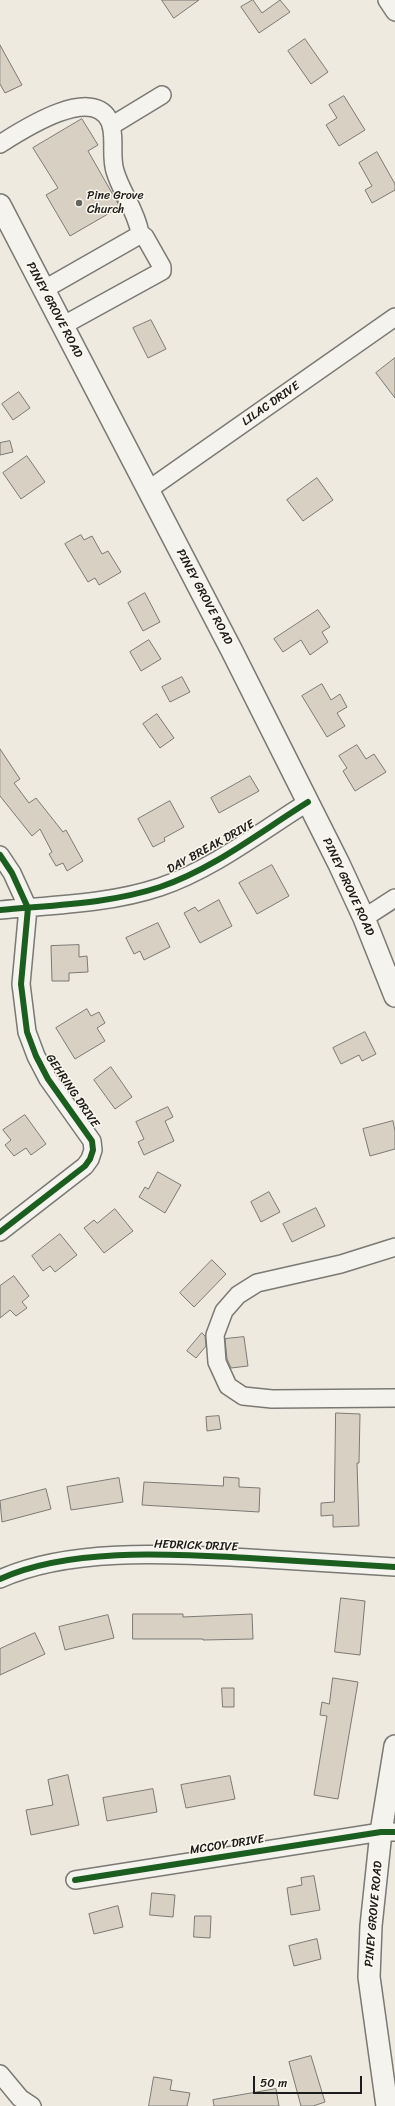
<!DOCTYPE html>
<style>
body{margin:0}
#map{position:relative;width:395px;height:2106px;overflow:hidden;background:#efeae0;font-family:Sriracha,sans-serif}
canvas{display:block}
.scale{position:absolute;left:253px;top:2076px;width:109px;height:18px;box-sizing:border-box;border:2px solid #1c1c1c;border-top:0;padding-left:5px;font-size:12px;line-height:14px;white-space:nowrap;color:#1c1c1c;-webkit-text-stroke:3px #fbf7ec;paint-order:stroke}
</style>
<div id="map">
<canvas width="395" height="2106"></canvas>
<div class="scale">50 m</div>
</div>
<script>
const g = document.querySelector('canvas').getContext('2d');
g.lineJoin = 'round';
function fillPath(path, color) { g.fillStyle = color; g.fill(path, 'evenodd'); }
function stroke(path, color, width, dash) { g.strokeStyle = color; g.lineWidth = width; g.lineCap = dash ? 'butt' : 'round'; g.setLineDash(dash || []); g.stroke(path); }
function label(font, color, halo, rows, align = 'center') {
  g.font = font + ' Sriracha,sans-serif'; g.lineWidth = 3; g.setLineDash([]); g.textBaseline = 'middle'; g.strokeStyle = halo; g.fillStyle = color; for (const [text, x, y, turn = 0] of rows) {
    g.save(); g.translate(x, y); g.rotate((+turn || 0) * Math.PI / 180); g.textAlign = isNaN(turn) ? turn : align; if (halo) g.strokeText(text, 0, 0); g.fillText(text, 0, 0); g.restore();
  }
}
const building = new Path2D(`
 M 162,0 L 199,0 L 174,18 Z
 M 253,0 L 262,13 L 280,0 L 290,12 L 259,33 L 241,7 Z
 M 305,39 L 328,72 L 311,84 L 288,51 Z
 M 0,45 L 22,85 L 5,93 L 0,84 Z
 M 344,96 L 365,130 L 339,146 L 326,125 L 337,118 L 329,105 Z
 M 82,119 L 98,145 L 88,151 L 120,207 L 70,236 L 46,195 L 58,188 L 33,148 Z
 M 377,152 L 395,184 L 395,190 L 372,203 L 365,190 L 372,186 L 359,163 Z
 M 151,320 L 166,349 L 148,358 L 133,328 Z
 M 395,358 L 395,398 L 376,373 Z
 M 19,392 L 30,408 L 13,420 L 2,404 Z
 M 10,441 L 13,452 L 0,455 L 0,443 Z
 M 27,456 L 45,482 L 21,499 L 3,473 Z
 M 317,478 L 333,500 L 303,521 L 287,500 Z
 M 81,535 L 84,540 L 92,536 L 102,554 L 108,551 L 121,572 L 99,585 L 95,578 L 88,582 L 65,544 Z
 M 145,593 L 160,622 L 143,631 L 128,603 Z
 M 318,610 L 330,627 L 322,632 L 328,642 L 310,655 L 301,640 L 283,652 L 274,639 Z
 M 149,640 L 161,659 L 141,671 L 130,652 Z
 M 182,677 L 190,692 L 170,702 L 162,687 Z
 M 322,684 L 331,700 L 340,694 L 347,707 L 337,713 L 345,726 L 327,737 L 302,696 Z
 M 157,714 L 174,738 L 160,748 L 143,724 Z
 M 357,745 L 366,759 L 374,754 L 386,772 L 355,791 L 343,771 L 347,768 L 339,756 Z
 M 0,749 L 20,779 L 14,783 L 29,803 L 36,798 L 63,832 L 66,830 L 83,861 L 67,871 L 63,863 L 56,866 L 49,854 L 52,852 L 40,829 L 32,836 L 0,796 Z
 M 250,776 L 259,791 L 219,813 L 211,798 Z
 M 170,801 L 184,827 L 164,838 L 165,841 L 153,847 L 138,819 Z
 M 272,865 L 289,896 L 257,914 L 239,883 Z
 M 219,900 L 232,926 L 200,943 L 184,913 L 195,907 L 198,911 Z
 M 158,923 L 170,947 L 144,960 L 140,951 L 134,954 L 126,938 Z
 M 79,945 L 79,957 L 87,956 L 88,972 L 69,973 L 69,981 L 52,981 L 51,946 Z
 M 87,1009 L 91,1016 L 99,1012 L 105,1023 L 97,1028 L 105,1041 L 75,1059 L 56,1028 Z
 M 365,1032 L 376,1054 L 362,1061 L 359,1055 L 341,1064 L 333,1048 Z
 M 111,1067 L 132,1097 L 115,1109 L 94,1080 Z
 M 168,1107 L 173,1117 L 165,1121 L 174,1141 L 144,1155 L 138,1142 L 144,1139 L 136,1122 Z
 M 25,1115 L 46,1144 L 31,1155 L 26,1148 L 14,1156 L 5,1145 L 11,1140 L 3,1130 Z
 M 393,1121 L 395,1131 L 395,1149 L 370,1156 L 363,1129 Z
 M 158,1172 L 181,1185 L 165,1213 L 139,1197 L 145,1187 L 148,1189 Z
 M 269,1192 L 280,1212 L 261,1222 L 251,1202 Z
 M 316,1208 L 325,1226 L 292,1242 L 283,1224 Z
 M 115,1209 L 133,1231 L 104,1253 L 84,1228 L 94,1220 L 97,1223 Z
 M 60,1234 L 77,1255 L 55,1272 L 50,1266 L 43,1271 L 32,1256 Z
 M 212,1260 L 226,1274 L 194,1307 L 180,1293 Z
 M 14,1276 L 29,1296 L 22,1302 L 27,1308 L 16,1316 L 10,1310 L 0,1318 L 0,1286 Z
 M 202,1333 L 205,1336 L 206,1346 L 196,1358 L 187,1351 Z
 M 244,1337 L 248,1366 L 231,1368 L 227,1359 L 225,1339 Z
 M 336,1413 L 360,1414 L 359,1463 L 357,1463 L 359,1526 L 333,1527 L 333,1515 L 321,1516 L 321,1503 L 334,1502 Z
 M 219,1416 L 221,1429 L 207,1431 L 206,1417 Z
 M 224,1477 L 239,1478 L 239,1487 L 260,1488 L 259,1512 L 142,1505 L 144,1482 L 223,1486 Z
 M 119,1478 L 123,1502 L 71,1510 L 67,1487 Z
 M 46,1489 L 51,1509 L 2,1522 L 0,1501 Z
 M 341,1598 L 365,1601 L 360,1655 L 335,1652 Z
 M 133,1614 L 183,1614 L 183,1617 L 252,1614 L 253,1639 L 203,1640 L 203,1639 L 133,1639 Z
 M 108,1615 L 114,1638 L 65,1650 L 59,1627 Z
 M 35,1633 L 45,1654 L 0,1675 L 0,1649 Z
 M 333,1678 L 358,1682 L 338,1799 L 314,1795 L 327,1716 L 320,1715 L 322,1702 L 329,1704 Z
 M 222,1688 L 234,1688 L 234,1707 L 223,1707 Z
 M 68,1775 L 79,1825 L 31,1835 L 26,1810 L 53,1805 L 48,1780 Z
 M 230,1776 L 235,1799 L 186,1808 L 181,1785 Z
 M 153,1789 L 157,1812 L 107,1821 L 103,1798 Z
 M 314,1876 L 320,1910 L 291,1915 L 287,1888 L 302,1885 L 301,1878 Z
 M 152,1893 L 175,1895 L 173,1917 L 150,1915 Z
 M 118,1906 L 123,1927 L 94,1934 L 89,1914 Z
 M 195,1916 L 211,1916 L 210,1938 L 194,1937 Z
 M 317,1939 L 321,1959 L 294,1966 L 289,1946 Z
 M 311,2056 L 325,2102 L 313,2106 L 301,2106 L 289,2062 Z
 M 154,2077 L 172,2080 L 170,2090 L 190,2093 L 187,2106 L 149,2106 Z
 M 276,2089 L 279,2106 L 214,2106 L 213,2100 Z`);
fillPath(building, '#d8d1c3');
stroke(building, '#7b7974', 1);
const minor = new Path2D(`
 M 387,0 L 395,12
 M 111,126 L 162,95
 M 0,144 C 22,130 94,83 110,122 C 116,137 110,155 115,171 C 121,192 136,210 140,233 L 136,237 L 43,290
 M 62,326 L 162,271 L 162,267 L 145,237 L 140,233
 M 148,490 L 395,317
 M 0,855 L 12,873 L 28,908 L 21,984 L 27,1032 L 36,1056 L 48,1079 L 92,1141 L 93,1150 L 90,1159 L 85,1166 L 0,1232
 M 0,910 C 53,905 109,904 160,887 C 213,869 260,832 308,802
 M 364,918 L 395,898
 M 395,1247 L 341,1264 L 257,1283 L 238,1295 L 224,1311 L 215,1335 L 217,1362 L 228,1386 L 243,1396 L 272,1399 L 395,1398
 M 0,1579 C 70,1547 173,1554 249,1558 C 298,1561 346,1564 395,1567
 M 75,1880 L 381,1832 L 395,1832
 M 0,2074 L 20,2098 L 32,2106`);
const major = new Path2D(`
 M 0,205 L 232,651 L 339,864 L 364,918 L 395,996
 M 387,2106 L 369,1977 L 371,1926 L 381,1832 L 395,1746`);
stroke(minor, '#7b7974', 20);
stroke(major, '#7b7974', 24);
stroke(minor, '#f5f3ee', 17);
stroke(major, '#f5f3ee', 21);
stroke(new Path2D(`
 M 0,855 L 12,873 L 28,908 L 21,984 L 27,1032 L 36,1056 L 48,1079 L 92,1141 L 93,1150 L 90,1159 L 85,1166 L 0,1232
 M 0,910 C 53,905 109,904 160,887 C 213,869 260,832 308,802
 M 0,1579 C 70,1547 173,1554 249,1558 C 298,1561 346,1564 395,1567
 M 75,1880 L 381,1832 L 395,1832`), '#1b5e20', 6);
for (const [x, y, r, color] of [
 [79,203,4,"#666461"]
]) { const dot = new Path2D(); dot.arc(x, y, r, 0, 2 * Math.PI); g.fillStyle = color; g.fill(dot); stroke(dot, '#fbf7ec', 1.5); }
label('12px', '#1c1c1c', '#fbf7ec', [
 ["Pine Grove",87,196],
 ["Church",87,210]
], 'left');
label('12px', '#1c1c1c', '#fbf7ec', [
 ["PINEY GROVE ROAD",54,310,62],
 ["LILAC DRIVE",271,404,-35],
 ["PINEY GROVE ROAD",204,597,62],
 ["DAY BREAK DRIVE",211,847,-29],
 ["PINEY GROVE ROAD",348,887,65],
 ["GEHRING DRIVE",72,1091,56],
 ["HEDRICK DRIVE",196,1546,2],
 ["MCCOY DRIVE",227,1845,-9],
 ["PINEY GROVE ROAD",374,1914,-85]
]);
</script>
